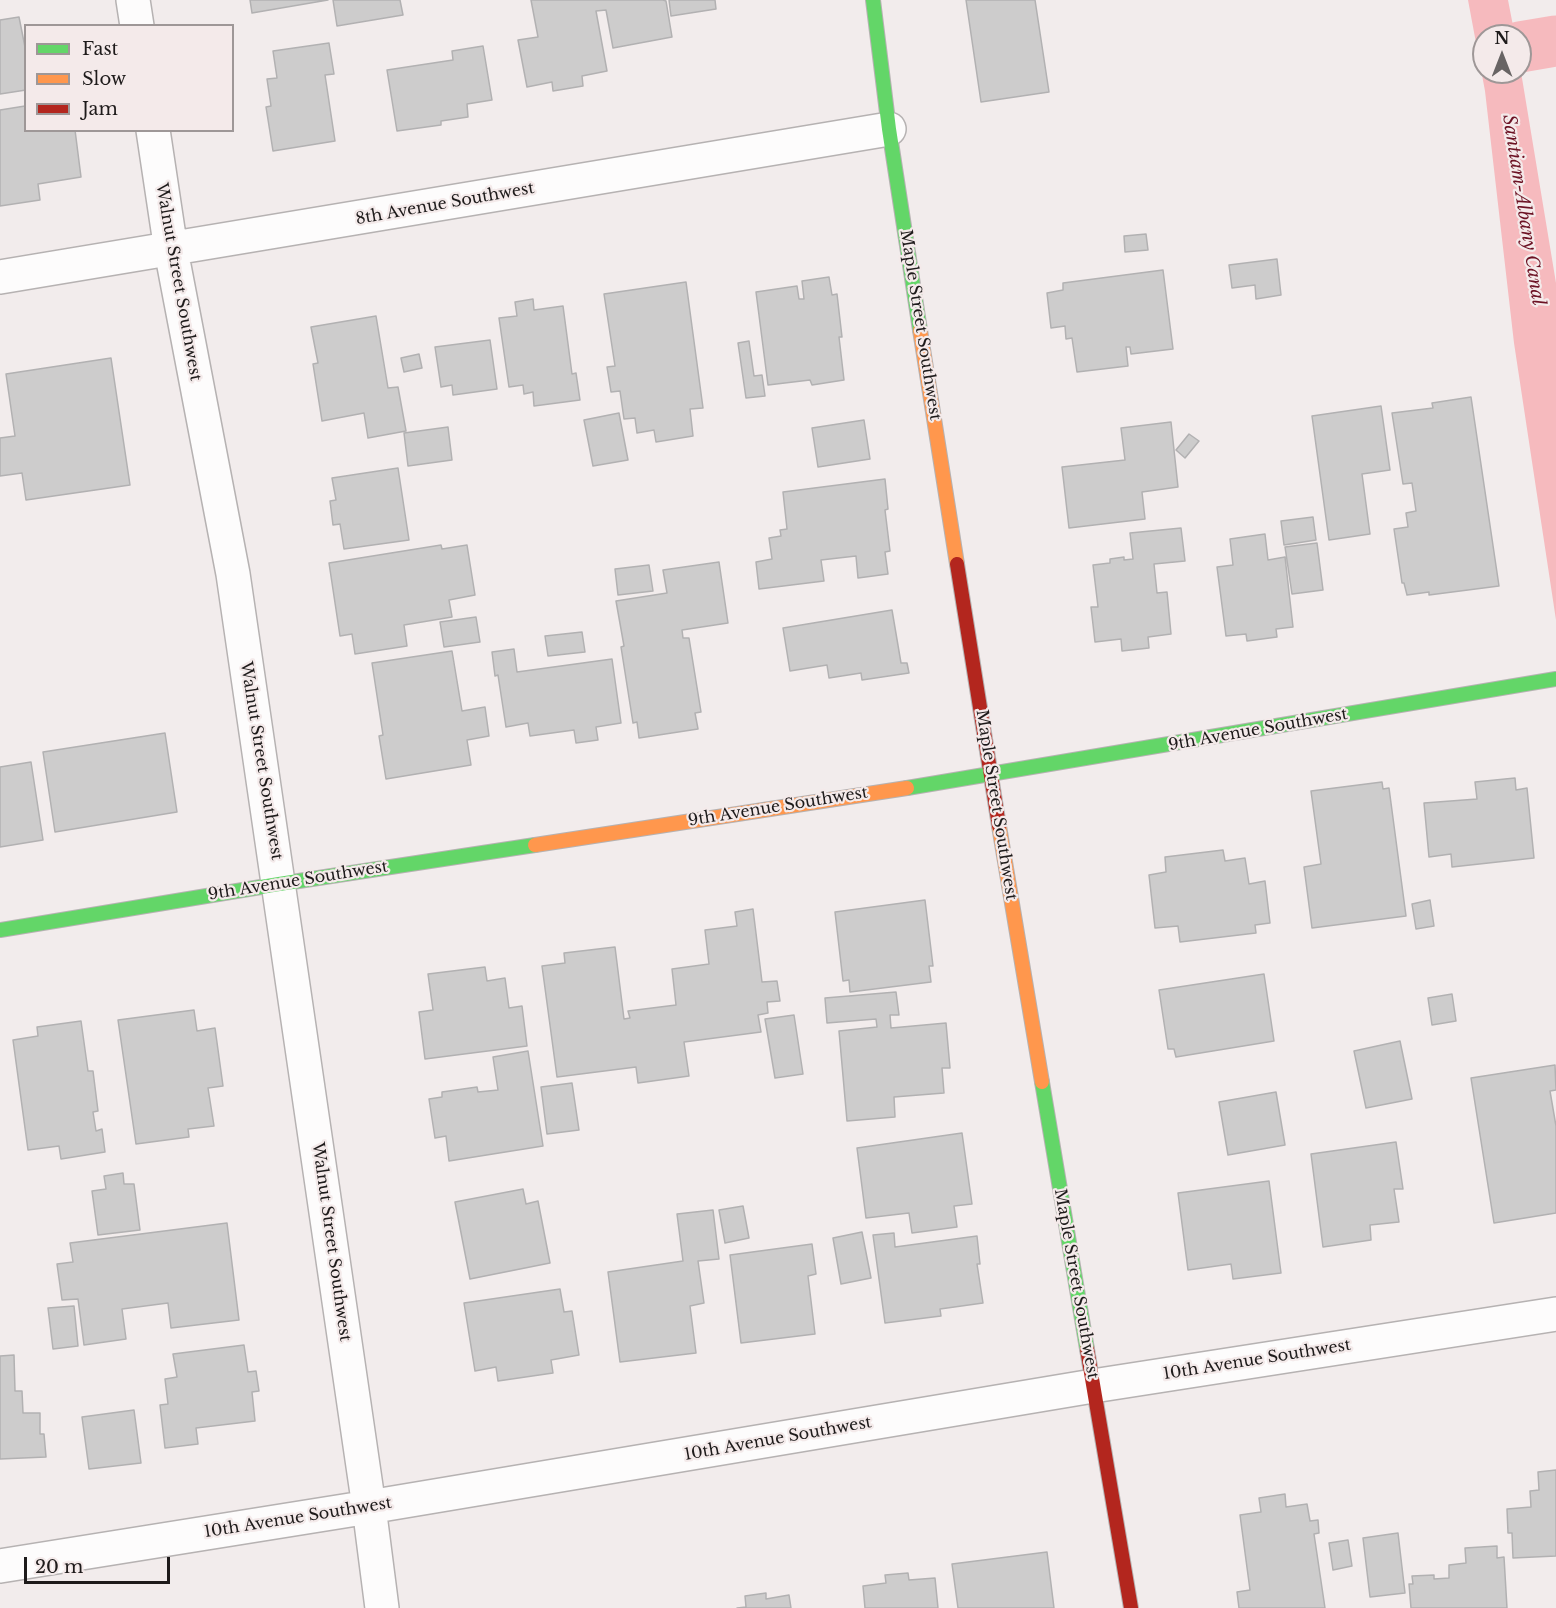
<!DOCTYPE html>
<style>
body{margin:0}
#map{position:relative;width:1556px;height:1608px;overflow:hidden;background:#f2ecec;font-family:"Libre Baskerville",serif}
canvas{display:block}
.legend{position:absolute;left:24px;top:24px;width:210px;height:108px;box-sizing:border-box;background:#f4eaea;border:2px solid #9e9797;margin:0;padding:8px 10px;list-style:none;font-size:18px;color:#1e1b1b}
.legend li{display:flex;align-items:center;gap:12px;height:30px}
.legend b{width:30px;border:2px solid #9e9797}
.north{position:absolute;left:1472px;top:24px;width:60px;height:60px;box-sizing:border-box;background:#f4eaea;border:2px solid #9e9797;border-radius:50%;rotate:0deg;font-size:16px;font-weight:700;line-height:24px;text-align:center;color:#1e1b1b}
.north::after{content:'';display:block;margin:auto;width:21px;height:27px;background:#686464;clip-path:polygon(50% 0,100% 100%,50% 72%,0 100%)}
.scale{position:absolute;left:24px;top:1557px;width:146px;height:27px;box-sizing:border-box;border:3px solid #1e1b1b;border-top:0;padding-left:8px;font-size:18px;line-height:21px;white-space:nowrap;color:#1e1b1b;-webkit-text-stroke:4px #f4eaea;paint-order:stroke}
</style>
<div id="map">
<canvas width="1556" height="1608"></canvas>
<ul class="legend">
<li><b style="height:8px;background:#63d668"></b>Fast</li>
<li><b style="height:8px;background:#ff974d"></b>Slow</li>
<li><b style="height:8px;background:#b3261e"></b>Jam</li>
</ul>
<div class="north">N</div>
<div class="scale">20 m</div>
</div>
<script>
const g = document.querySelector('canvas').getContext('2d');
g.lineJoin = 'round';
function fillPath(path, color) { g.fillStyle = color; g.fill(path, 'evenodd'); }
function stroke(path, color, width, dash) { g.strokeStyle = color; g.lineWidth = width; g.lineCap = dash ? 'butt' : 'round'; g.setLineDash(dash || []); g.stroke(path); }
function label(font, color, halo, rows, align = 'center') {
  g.font = font + ' "Libre Baskerville",serif'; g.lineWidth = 4.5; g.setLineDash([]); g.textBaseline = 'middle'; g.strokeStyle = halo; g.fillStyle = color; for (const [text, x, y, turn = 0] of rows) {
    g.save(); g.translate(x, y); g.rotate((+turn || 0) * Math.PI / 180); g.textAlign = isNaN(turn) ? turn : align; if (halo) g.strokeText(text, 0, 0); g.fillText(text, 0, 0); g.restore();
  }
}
fillPath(new Path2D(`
 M 1468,0 L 1508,0 L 1515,36 L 1484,36 L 1484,72 L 1520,72 L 1520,66 L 1556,283 L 1556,620 L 1514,343 L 1485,91 Z`), '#f6babe');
stroke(new Path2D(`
 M 1520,47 L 1556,41`), '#f6babe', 51);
const building = new Path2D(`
 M 250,0 L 328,0 L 252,13 Z
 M 333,0 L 400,0 L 403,15 L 337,26 Z
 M 531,0 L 663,0 L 666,1 L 672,37 L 613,48 L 606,10 L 596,11 L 607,71 L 582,76 L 583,86 L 553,91 L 552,82 L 527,87 L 518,40 L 538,37 Z
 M 669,0 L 715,0 L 716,9 L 671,16 Z
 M 966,0 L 1035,0 L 1049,92 L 981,102 Z
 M 19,17 L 26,52 L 26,90 L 0,94 L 0,20 Z
 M 329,43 L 334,74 L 325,75 L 335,141 L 273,151 L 266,107 L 271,106 L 267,79 L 277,78 L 273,51 Z
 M 483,46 L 492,100 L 467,104 L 468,117 L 441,121 L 441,125 L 397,131 L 387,70 L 453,60 L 452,51 Z
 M 25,106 L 26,130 L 75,130 L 81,177 L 38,184 L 40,200 L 0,206 L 0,110 Z
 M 1146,234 L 1148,250 L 1125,252 L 1124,236 Z
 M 1277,259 L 1281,295 L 1256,299 L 1255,285 L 1232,288 L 1229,265 Z
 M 1163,270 L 1173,349 L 1131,354 L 1130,347 L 1126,347 L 1128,366 L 1077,372 L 1072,338 L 1066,339 L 1065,326 L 1051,328 L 1047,293 L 1063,290 L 1063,283 Z
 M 829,277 L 832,295 L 837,294 L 842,337 L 839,337 L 844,380 L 812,385 L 810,380 L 768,385 L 756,292 L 797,286 L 799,299 L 804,299 L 802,281 Z
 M 686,282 L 703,408 L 690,409 L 693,436 L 656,442 L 654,430 L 637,433 L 635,418 L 624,419 L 620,391 L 611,392 L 607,367 L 615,366 L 604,294 Z
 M 533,299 L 534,310 L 563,306 L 572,374 L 576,373 L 580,400 L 534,406 L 533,392 L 524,394 L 523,385 L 509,387 L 499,318 L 517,316 L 515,302 Z
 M 376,316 L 388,388 L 398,387 L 406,431 L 368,438 L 364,413 L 322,421 L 313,364 L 318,363 L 311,327 Z
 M 490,340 L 497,389 L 453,395 L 452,385 L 441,387 L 435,347 Z
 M 749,341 L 754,376 L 762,375 L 765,396 L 746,398 L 738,343 Z
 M 419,354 L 422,368 L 404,372 L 401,358 Z
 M 111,358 L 130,485 L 26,500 L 22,473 L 0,476 L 0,438 L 15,436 L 6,374 Z
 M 1471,397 L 1499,586 L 1429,595 L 1429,592 L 1407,595 L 1404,583 L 1402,583 L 1394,529 L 1408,527 L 1406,513 L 1416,511 L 1412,483 L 1403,484 L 1392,413 L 1433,408 L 1432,403 Z
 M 1381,406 L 1390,470 L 1362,474 L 1370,534 L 1329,540 L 1312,416 Z
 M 619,413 L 628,460 L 593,466 L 584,420 Z
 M 864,420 L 870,459 L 818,467 L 812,428 Z
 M 1171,422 L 1178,487 L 1142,492 L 1145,519 L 1069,528 L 1062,467 L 1125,460 L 1121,428 Z
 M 448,427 L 452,460 L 408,466 L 404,433 Z
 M 1189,434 L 1199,441 L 1185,458 L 1176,450 Z
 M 398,468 L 409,540 L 344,549 L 340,524 L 333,525 L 330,501 L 336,500 L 332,478 Z
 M 885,479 L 888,509 L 885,510 L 890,551 L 885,552 L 888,574 L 858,578 L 856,556 L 821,560 L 824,581 L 759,589 L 756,562 L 772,559 L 769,538 L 781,536 L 780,530 L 787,529 L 783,492 Z
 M 1313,517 L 1316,540 L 1284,545 L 1281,521 Z
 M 1181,528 L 1185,561 L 1154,564 L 1157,593 L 1167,592 L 1171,634 L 1148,637 L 1149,648 L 1122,651 L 1121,639 L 1095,642 L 1091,607 L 1098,607 L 1093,565 L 1110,563 L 1110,559 L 1124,557 L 1124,560 L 1133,559 L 1130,533 Z
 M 1265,534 L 1268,560 L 1285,557 L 1293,627 L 1276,629 L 1277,637 L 1247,641 L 1246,634 L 1226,636 L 1217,567 L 1233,565 L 1230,539 Z
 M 1317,543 L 1323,590 L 1292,594 L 1285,547 Z
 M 441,545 L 442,549 L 467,545 L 475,595 L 449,600 L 452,617 L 404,625 L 407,646 L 355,654 L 352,634 L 340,636 L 329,563 Z
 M 719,562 L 728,623 L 682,630 L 683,638 L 689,638 L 701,712 L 695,713 L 698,729 L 639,738 L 637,722 L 633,723 L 621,647 L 624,646 L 616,601 L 667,593 L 663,570 Z
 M 649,565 L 653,591 L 618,595 L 615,569 Z
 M 892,610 L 901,663 L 907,663 L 909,673 L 862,680 L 861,673 L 829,678 L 827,665 L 790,671 L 783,628 Z
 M 476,617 L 480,642 L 444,647 L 440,622 Z
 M 582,632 L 585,652 L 548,656 L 545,636 Z
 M 514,649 L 517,672 L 612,659 L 621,723 L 596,727 L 598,740 L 576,743 L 574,730 L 530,736 L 528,723 L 506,727 L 498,675 L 495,676 L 492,652 Z
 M 452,651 L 462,711 L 485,707 L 489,736 L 467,740 L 471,765 L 386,779 L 379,736 L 383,735 L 372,663 Z
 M 165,733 L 177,812 L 55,832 L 43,752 Z
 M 31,762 L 43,840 L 0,847 L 0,767 Z
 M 1515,778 L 1516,790 L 1527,788 L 1534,858 L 1452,867 L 1451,854 L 1429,857 L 1424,803 L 1477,799 L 1475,782 Z
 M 1382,782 L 1383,789 L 1389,788 L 1406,916 L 1312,928 L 1304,867 L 1321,864 L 1311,791 Z
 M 1223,850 L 1225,861 L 1245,858 L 1249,884 L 1265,881 L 1270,923 L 1255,925 L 1256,933 L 1180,942 L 1178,926 L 1155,928 L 1149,875 L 1166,872 L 1165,857 Z
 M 925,900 L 933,966 L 929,966 L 931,982 L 850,992 L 849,980 L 843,981 L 835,912 Z
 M 1430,900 L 1434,926 L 1416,929 L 1412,904 Z
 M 753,909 L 762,982 L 777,981 L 780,1001 L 767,1002 L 768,1013 L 758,1015 L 761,1032 L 684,1042 L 689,1076 L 638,1083 L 636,1067 L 557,1077 L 542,966 L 565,963 L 564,953 L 615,947 L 624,1019 L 630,1018 L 628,1011 L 676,1005 L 672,969 L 709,964 L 705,930 L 737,926 L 735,912 Z
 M 485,967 L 487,981 L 505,978 L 509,1008 L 522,1006 L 527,1046 L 425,1059 L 419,1012 L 433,1010 L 428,974 Z
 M 1264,974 L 1274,1041 L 1176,1057 L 1174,1049 L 1168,1049 L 1159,990 Z
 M 896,992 L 899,1015 L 890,1015 L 891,1028 L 946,1023 L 950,1068 L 942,1068 L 944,1093 L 894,1097 L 895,1117 L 847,1121 L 839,1031 L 877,1027 L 876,1019 L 827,1023 L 825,998 Z
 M 1452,994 L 1456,1021 L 1432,1025 L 1428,998 Z
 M 194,1010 L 197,1031 L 215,1028 L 223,1086 L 208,1088 L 214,1126 L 188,1129 L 189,1137 L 136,1144 L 118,1020 Z
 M 794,1015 L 803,1074 L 775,1078 L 765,1019 Z
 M 81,1021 L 88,1071 L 93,1071 L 98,1111 L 93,1112 L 96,1131 L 102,1129 L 105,1152 L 61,1159 L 59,1146 L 28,1150 L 13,1040 L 38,1036 L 37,1027 Z
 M 1400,1041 L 1412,1099 L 1366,1108 L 1354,1051 Z
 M 528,1051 L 543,1146 L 449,1161 L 446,1136 L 435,1138 L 429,1099 L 442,1097 L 442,1092 L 477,1087 L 478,1092 L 498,1090 L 493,1057 Z
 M 1555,1065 L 1556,1090 L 1550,1091 L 1556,1126 L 1556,1213 L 1494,1223 L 1471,1078 Z
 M 572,1083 L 579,1130 L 547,1134 L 541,1087 Z
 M 1276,1092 L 1285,1145 L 1228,1155 L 1219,1102 Z
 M 962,1133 L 972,1204 L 954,1206 L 957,1227 L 912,1233 L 909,1213 L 866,1218 L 857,1148 Z
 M 1396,1142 L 1403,1189 L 1394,1189 L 1399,1222 L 1370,1225 L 1371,1240 L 1323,1247 L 1311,1154 Z
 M 123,1173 L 124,1184 L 134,1184 L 140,1230 L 98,1235 L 92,1191 L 106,1189 L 104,1176 Z
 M 1269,1181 L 1281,1273 L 1233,1279 L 1231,1264 L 1188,1270 L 1178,1193 Z
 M 523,1189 L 526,1204 L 538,1201 L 550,1263 L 470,1279 L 455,1202 Z
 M 743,1206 L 749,1238 L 725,1243 L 719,1210 Z
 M 713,1210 L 719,1259 L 698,1261 L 704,1303 L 690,1306 L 696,1353 L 620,1362 L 608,1272 L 683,1261 L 677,1214 Z
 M 227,1223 L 239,1320 L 171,1328 L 168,1303 L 122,1309 L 126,1339 L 84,1345 L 78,1299 L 62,1300 L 57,1264 L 73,1262 L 70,1243 Z
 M 862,1232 L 871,1278 L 841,1284 L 833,1238 Z
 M 894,1233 L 895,1247 L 977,1236 L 980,1264 L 977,1264 L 983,1303 L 940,1309 L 941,1316 L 885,1323 L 873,1235 Z
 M 812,1244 L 816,1274 L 808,1276 L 815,1334 L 741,1343 L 730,1255 Z
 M 560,1289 L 564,1312 L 572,1311 L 579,1355 L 551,1360 L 553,1373 L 498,1381 L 496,1367 L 475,1371 L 464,1303 Z
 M 74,1306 L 78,1346 L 53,1349 L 48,1308 Z
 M 244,1345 L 248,1372 L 256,1371 L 259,1391 L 252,1392 L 255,1421 L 196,1428 L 198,1444 L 165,1448 L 160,1405 L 168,1404 L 165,1379 L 177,1377 L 173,1354 Z
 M 14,1355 L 15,1391 L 22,1391 L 23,1413 L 40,1413 L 40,1434 L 44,1434 L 46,1457 L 0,1459 L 0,1356 Z
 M 134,1410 L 141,1463 L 89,1469 L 82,1417 Z
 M 1556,1470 L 1556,1556 L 1513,1558 L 1512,1533 L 1508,1533 L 1507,1509 L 1531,1507 L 1530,1491 L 1539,1490 L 1538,1472 Z
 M 1285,1494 L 1286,1507 L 1307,1504 L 1310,1521 L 1318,1520 L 1319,1533 L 1314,1534 L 1325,1608 L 1239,1608 L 1237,1592 L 1250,1590 L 1240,1515 L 1261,1512 L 1259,1498 Z
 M 1398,1533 L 1405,1593 L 1370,1597 L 1363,1538 Z
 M 1348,1540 L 1352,1566 L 1333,1570 L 1329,1543 Z
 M 1497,1546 L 1497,1558 L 1504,1557 L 1507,1608 L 1411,1608 L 1409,1584 L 1413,1584 L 1412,1576 L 1434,1575 L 1434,1579 L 1449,1578 L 1449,1565 L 1466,1563 L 1465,1548 Z
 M 1047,1552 L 1054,1608 L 958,1608 L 952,1564 Z
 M 908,1573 L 909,1580 L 935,1578 L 938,1608 L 865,1608 L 863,1586 L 886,1583 L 885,1575 Z
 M 766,1593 L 766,1599 L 789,1595 L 791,1608 L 737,1608 L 746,1607 L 745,1596 Z`);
fillPath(building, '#cdcccc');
stroke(building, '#b2b1b2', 1.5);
const street = new Path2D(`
 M 133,0 L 137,26
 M 153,130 L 171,250 L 233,574 L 369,1507 L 382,1608
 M 0,277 L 889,129
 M 0,1566 L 369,1507 L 1093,1386 L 1556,1314`);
const fast = new Path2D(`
 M 873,0 L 889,129 L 920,330
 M 907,788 L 1556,679
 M 0,930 L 279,884 L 535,845
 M 1042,1082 L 1087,1349`);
const slow = new Path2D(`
 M 920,330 L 957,564
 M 999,826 L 1042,1082
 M 535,845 L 907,788`);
const jam = new Path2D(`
 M 957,564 L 999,826
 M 1087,1349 L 1131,1608`);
stroke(street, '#b6b2b2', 36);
stroke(fast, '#b6b2b2', 16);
stroke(slow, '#b6b2b2', 16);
stroke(jam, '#b6b2b2', 16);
stroke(street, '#fdfcfc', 33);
stroke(fast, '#63d668', 14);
stroke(slow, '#ff974d', 14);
stroke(jam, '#b3261e', 14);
label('16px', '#1e1b1b', '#f4eaea', [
 ["8th Avenue Southwest",445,204,-10],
 ["Walnut Street Southwest",178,282,80],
 ["Maple Street Southwest",920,325,81],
 ["9th Avenue Southwest",1258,730,-10],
 ["Walnut Street Southwest",261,761,81],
 ["Maple Street Southwest",996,805,81],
 ["9th Avenue Southwest",778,807,-9],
 ["9th Avenue Southwest",298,881,-9],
 ["Walnut Street Southwest",331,1242,82],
 ["Maple Street Southwest",1076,1284,80],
 ["10th Avenue Southwest",1257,1360,-9],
 ["10th Avenue Southwest",778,1439,-10],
 ["10th Avenue Southwest",298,1518,-9]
]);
label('italic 18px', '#6c1224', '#f4eaea', [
 ["Santiam-Albany Canal",1523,210,81]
]);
</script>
